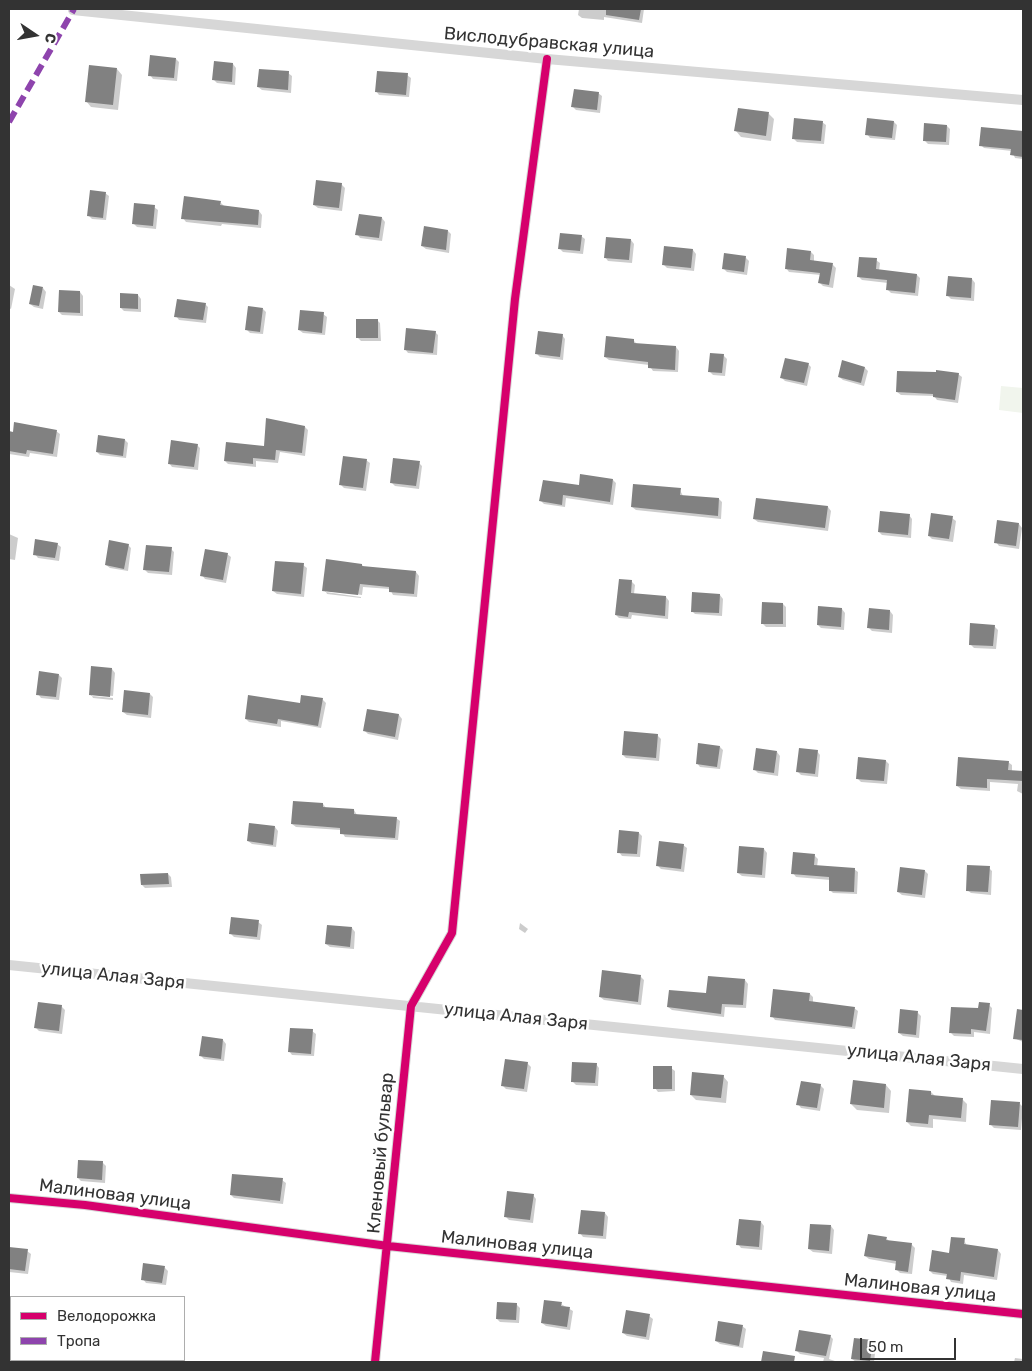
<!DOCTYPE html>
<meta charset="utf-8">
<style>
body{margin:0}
#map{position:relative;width:1032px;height:1371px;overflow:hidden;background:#fff;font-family:Rubik,sans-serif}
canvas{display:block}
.frame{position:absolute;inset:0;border:10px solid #333;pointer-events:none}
.legend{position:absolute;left:10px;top:1296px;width:175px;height:65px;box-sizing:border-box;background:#fff;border:1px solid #adadad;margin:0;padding:6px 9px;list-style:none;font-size:15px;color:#333}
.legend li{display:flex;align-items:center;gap:10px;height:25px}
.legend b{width:25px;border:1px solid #adadad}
.north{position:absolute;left:10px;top:10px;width:50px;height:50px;-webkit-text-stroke:4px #fff;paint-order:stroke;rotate:102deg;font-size:14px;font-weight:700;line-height:20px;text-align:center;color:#333}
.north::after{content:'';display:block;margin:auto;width:18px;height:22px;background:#333;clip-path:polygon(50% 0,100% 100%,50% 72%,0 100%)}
.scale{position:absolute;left:860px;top:1338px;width:96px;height:22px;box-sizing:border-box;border:2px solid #333;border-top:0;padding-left:6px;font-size:15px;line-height:18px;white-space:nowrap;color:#333;-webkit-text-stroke:4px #fff;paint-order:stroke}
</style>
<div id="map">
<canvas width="1032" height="1371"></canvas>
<div class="frame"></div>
<ul class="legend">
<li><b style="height:6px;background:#d6006c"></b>Велодорожка</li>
<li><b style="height:6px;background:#8e44ad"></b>Тропа</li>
</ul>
<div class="north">С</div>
<div class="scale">50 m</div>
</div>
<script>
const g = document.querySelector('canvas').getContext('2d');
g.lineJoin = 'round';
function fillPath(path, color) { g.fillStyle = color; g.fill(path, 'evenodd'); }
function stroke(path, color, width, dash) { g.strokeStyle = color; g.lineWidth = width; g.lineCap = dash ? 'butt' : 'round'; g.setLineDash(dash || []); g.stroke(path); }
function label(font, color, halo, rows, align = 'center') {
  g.font = font + ' Rubik,sans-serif'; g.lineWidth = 5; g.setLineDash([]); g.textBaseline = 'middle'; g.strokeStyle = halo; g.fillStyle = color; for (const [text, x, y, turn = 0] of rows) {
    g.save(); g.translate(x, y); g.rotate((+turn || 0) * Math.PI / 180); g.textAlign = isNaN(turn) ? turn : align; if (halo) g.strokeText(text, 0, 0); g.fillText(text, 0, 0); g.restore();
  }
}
fillPath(new Path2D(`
 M 1001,386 L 1023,388 L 1023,413 L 999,410 Z`), '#f1f5ed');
fillPath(new Path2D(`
 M 579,9 L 644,9 L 642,23 L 604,17 L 604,20 L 582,18 L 578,15 Z
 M 176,59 L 179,62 L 177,81 L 153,79 L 150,75 Z
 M 233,64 L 236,68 L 235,85 L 217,83 L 214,80 Z
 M 117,69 L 122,75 L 118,110 L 91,107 L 86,101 Z
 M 288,73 L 292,76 L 291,93 L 262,90 L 258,87 Z
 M 407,75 L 411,78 L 409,97 L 379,95 L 376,91 Z
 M 598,93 L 602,96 L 600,113 L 576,110 L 573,107 Z
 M 769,114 L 774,119 L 771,141 L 741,137 L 736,131 Z
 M 822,122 L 826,125 L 824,144 L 797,142 L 793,138 Z
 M 894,122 L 897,125 L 895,140 L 870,138 L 867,134 Z
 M 947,126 L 950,129 L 949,145 L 928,144 L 924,140 Z
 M 982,129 L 1023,133 L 1023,159 L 1015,158 L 1012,151 L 984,148 L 981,145 Z
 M 341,184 L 345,188 L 342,211 L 318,208 L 314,205 Z
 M 105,193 L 109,196 L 106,220 L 92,219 L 88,215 Z
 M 220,202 L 224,206 L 259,211 L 262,215 L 261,228 L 222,224 L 221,226 L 186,222 L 183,218 Z
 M 154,207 L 158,210 L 156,229 L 137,227 L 133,223 Z
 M 382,218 L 385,222 L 382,241 L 360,238 L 357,234 Z
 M 448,231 L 451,234 L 449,253 L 426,249 L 422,246 Z
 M 581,236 L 585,239 L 583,254 L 563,252 L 560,249 Z
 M 631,240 L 634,244 L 632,263 L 608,261 L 605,257 Z
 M 693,250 L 696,254 L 694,271 L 667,268 L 663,264 Z
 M 811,252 L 814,255 L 814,262 L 832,264 L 836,268 L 833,288 L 823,286 L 820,283 L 821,275 L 789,272 L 786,268 Z
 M 745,257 L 749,261 L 747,275 L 727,272 L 724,269 Z
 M 876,260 L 880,263 L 879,271 L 917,275 L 920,278 L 918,296 L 891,293 L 887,289 L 888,283 L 862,280 L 859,277 Z
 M 972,279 L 975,283 L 974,301 L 951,299 L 948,296 Z
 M 9,285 L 15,289 L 11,309 L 9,308 Z
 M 43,288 L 46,292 L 43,309 L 34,307 L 30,304 Z
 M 80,292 L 83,296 L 83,316 L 62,315 L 59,312 Z
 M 138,295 L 141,299 L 141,312 L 124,311 L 121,308 Z
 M 205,304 L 208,307 L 206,323 L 179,320 L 176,316 Z
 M 263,309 L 266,312 L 263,334 L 250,333 L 246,329 Z
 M 323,314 L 327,317 L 325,335 L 303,333 L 299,330 Z
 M 377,320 L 380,323 L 381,341 L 361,341 L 357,337 Z
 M 435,332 L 438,335 L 437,355 L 408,353 L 405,349 Z
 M 562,335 L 565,339 L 563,360 L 540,357 L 537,354 Z
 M 634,341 L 637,344 L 676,347 L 679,351 L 678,372 L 653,371 L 649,365 L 609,360 L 605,357 Z
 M 723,355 L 727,359 L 725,376 L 713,375 L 709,371 Z
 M 808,364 L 811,367 L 807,386 L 785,381 L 782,378 Z
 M 865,368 L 868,371 L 864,386 L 843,380 L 839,377 Z
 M 958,374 L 962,377 L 958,403 L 937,400 L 934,396 L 901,395 L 897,392 Z
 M 305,427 L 308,430 L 305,456 L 280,452 L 278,463 L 256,461 L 256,467 L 228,464 L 225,461 L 265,447 Z
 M 56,431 L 60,434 L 57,457 L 30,453 L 29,457 L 9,454 L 9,432 Z
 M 125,440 L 128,443 L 126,458 L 100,455 L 97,452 Z
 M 197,445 L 200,448 L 198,470 L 172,467 L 169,463 Z
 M 366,460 L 370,463 L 366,491 L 344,488 L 341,485 Z
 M 419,463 L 422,466 L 419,489 L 395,486 L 392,483 Z
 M 613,480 L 616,483 L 613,505 L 566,498 L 565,507 L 544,504 L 541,501 L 580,487 Z
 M 680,490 L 683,496 L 719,499 L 722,502 L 721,519 L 636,510 L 632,507 Z
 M 828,507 L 831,511 L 828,531 L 758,522 L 754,519 Z
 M 909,515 L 912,519 L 911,538 L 882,535 L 879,532 Z
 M 952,518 L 956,521 L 953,542 L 932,539 L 929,536 Z
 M 1019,524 L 1022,528 L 1019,549 L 999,546 L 996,542 Z
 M 9,534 L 18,538 L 15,560 L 9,559 Z
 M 57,544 L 61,547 L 59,561 L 38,558 L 35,554 Z
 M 128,545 L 131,548 L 128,571 L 110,568 L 106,565 Z
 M 171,549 L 174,552 L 172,575 L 148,573 L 144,569 Z
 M 227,554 L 231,557 L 226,583 L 205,579 L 202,575 Z
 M 303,565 L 307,568 L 304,597 L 277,594 L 273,591 Z
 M 362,565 L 364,567 L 416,572 L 419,576 L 417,597 L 393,595 L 390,589 L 363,587 L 362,595 L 326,590 L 326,592 L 324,590 Z
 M 631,581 L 635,585 L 634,594 L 666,597 L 669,601 L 668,619 L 632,615 L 631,619 L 619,618 L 616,615 Z
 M 326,592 L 361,597 L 361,598 L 327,594 Z
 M 720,595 L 723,599 L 722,616 L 695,614 L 692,611 Z
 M 783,604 L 786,607 L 786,627 L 766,627 L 762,623 Z
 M 842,609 L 845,613 L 844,630 L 821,628 L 818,625 Z
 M 870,610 L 890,611 L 893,615 L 892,633 L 872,631 L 869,628 Z
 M 994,626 L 998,630 L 996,649 L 974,648 L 970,644 Z
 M 112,669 L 115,673 L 113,696 L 92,694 L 92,696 L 90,694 Z
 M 59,675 L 62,678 L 59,700 L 41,698 L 38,694 Z
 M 150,694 L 153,697 L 151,718 L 127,715 L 123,712 Z
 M 92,696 L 113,698 L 113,700 L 93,698 Z
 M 322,699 L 326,703 L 321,728 L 281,721 L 281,727 L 249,722 L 246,719 Z
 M 368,710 L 399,715 L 402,719 L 398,740 L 368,734 L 365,731 Z
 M 657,735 L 661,739 L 659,761 L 626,758 L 623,755 Z
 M 720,747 L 723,750 L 720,769 L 700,767 L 697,763 Z
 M 817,751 L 820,755 L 818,777 L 801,775 L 797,771 Z
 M 777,752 L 780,756 L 778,776 L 758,773 L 755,770 Z
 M 886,761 L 889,764 L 887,784 L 861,782 L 857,778 Z
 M 1008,762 L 1012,765 L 1012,771 L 1023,773 L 1023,794 L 1017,791 L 1018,784 L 990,782 L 990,791 L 961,789 L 957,786 Z
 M 323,804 L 326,808 L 354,810 L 357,815 L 396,818 L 400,821 L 398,840 L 345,837 L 341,830 L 296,827 L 292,824 Z
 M 275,827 L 278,831 L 276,847 L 252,844 L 248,841 Z
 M 639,833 L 642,836 L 640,857 L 622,856 L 619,852 Z
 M 683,845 L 687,848 L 684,872 L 661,869 L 658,866 Z
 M 764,849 L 767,853 L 765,878 L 742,876 L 738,873 Z
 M 815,856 L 818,859 L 817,867 L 854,869 L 858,872 L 857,894 L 833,893 L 830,890 L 830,880 L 796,877 L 793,873 Z
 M 989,868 L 992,871 L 991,895 L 971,893 L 967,890 Z
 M 925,871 L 928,874 L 925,898 L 902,895 L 898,892 Z
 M 168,874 L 171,877 L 172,887 L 145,888 L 142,885 Z
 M 258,922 L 262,925 L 260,940 L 234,937 L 231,934 Z
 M 520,923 L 528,929 L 525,933 L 519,929 Z
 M 352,928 L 355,932 L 354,949 L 330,947 L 326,944 Z
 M 641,977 L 644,980 L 641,1005 L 604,1000 L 600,997 Z
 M 745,980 L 748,984 L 746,1008 L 725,1007 L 724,1017 L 672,1010 L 668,1007 Z
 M 810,994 L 813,997 L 813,1003 L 854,1008 L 858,1011 L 855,1029 L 775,1020 L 772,1016 Z
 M 989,1005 L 992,1008 L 990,1034 L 974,1032 L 974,1037 L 954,1036 L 950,1032 Z
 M 61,1006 L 65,1010 L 62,1034 L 39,1031 L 36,1028 Z
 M 918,1013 L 921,1016 L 919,1038 L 903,1036 L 899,1033 Z
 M 1017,1021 L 1023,1022 L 1023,1042 L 1014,1038 Z
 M 312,1031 L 316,1034 L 314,1056 L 292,1055 L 289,1051 Z
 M 223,1040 L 226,1044 L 224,1061 L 204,1059 L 201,1056 Z
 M 527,1063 L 531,1067 L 527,1092 L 506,1089 L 503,1086 Z
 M 596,1064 L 599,1068 L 598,1086 L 576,1085 L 572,1081 Z
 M 671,1068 L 675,1071 L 675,1091 L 658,1092 L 655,1088 Z
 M 723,1076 L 728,1082 L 726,1103 L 696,1100 L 691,1095 Z
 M 820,1085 L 824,1089 L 820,1111 L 801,1108 L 798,1104 Z
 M 886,1085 L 891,1091 L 889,1113 L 857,1110 L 851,1104 Z
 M 931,1092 L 936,1097 L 963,1100 L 967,1104 L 966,1122 L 933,1119 L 933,1128 L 911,1126 L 907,1122 Z
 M 1020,1104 L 1023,1107 L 1021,1130 L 994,1128 L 991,1125 Z
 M 102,1162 L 106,1166 L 105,1183 L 81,1181 L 78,1178 Z
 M 282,1180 L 286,1183 L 283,1204 L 234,1198 L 231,1195 Z
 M 533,1195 L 536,1199 L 533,1223 L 509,1220 L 506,1217 Z
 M 605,1213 L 608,1217 L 606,1239 L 583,1237 L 580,1233 Z
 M 761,1222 L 764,1226 L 762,1250 L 741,1248 L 738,1244 Z
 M 831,1226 L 834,1230 L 832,1254 L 813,1252 L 809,1249 Z
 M 886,1238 L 890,1242 L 911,1244 L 915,1248 L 912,1274 L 900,1273 L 897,1270 L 897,1264 L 869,1259 L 865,1256 Z
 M 964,1240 L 967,1246 L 998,1250 L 1001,1254 L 997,1280 L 964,1275 L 963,1284 L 951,1282 L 948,1276 L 933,1274 L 930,1271 Z
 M 9,1248 L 27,1251 L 31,1254 L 28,1274 L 9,1272 Z
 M 164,1267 L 168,1271 L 166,1285 L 146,1283 L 143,1279 Z
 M 516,1304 L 520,1308 L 519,1323 L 500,1322 L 497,1319 Z
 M 561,1304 L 573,1311 L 570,1330 L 546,1326 L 542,1323 Z
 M 649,1316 L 653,1319 L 649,1340 L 627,1336 L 623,1333 Z
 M 742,1326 L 746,1329 L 743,1348 L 720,1344 L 716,1341 Z
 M 830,1336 L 833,1339 L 829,1359 L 838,1362 L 823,1362 L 824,1358 L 800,1354 L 797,1351 Z
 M 872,1341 L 876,1345 L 874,1362 L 856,1362 L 852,1359 Z
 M 1015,1358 L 1023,1359 L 1023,1362 L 1014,1362 Z`), '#0003');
fillPath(new Path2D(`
 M 606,9 L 641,9 L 639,20 L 606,15 Z
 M 150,55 L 176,58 L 174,78 L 148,76 Z
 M 214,61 L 233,63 L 232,82 L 212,80 Z
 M 89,65 L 117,68 L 113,105 L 85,102 Z
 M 259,69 L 289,71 L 288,90 L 257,87 Z
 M 377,71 L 408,73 L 406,95 L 375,92 Z
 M 574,89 L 599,92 L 597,110 L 571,107 Z
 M 738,108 L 769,112 L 766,136 L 734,131 Z
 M 794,118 L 823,121 L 821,141 L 792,139 Z
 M 867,118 L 894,121 L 892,138 L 865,135 Z
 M 924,123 L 947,125 L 946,142 L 923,141 Z
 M 981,127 L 1023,131 L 1023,157 L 1010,155 L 1011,149 L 979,146 Z
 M 316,180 L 342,183 L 339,208 L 313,205 Z
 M 90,190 L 106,192 L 103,218 L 87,216 Z
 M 184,196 L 221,201 L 220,205 L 259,210 L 258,225 L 181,219 Z
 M 134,203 L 155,205 L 153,226 L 132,224 Z
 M 359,214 L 382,217 L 379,238 L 355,235 Z
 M 424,226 L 448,230 L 446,250 L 421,246 Z
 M 560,233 L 582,235 L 580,251 L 558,249 Z
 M 606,237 L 631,239 L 629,260 L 604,258 Z
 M 664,246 L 693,249 L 691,268 L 662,265 Z
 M 787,248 L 811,251 L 810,260 L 833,263 L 829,285 L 818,283 L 820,273 L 785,269 Z
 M 724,253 L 746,256 L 744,272 L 722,269 Z
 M 859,257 L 877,258 L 876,269 L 917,274 L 915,293 L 886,290 L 887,280 L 857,277 Z
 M 948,276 L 972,278 L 971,298 L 946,296 Z
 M 33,285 L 43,287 L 39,306 L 29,304 Z
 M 59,290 L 80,291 L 80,313 L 58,312 Z
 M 120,293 L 138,294 L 138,309 L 120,308 Z
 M 177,299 L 206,303 L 203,320 L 174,317 Z
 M 248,306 L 263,308 L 260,332 L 245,330 Z
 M 300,310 L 324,312 L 322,333 L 298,330 Z
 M 356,319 L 378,319 L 378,338 L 356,338 Z
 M 406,328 L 436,331 L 433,353 L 404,350 Z
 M 538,331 L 563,334 L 560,357 L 535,354 Z
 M 606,336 L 634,339 L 634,343 L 676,346 L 675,370 L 648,368 L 648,362 L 604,357 Z
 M 710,353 L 724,354 L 722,373 L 708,372 Z
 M 785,358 L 809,363 L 804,383 L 780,378 Z
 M 842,360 L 865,367 L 861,383 L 838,377 Z
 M 936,370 L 959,373 L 955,400 L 933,397 L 933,394 L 896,392 L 897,371 L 936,372 Z
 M 266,418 L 305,426 L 302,453 L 276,450 L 275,460 L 253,458 L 253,464 L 224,461 L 226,442 L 264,446 Z
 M 14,422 L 57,430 L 53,454 L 27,450 L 26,454 L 9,451 L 9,431 L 13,432 Z
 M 98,435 L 125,439 L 123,456 L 96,452 Z
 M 171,440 L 198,444 L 194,467 L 168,464 Z
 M 343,456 L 367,459 L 363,488 L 339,485 Z
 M 393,458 L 420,461 L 416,486 L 390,483 Z
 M 580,474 L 613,479 L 610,502 L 563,495 L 562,505 L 539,501 L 543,480 L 579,485 Z
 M 633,484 L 681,488 L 680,495 L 719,498 L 718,516 L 631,507 Z
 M 756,498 L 828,506 L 825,528 L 753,519 Z
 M 880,511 L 910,514 L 908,535 L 878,532 Z
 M 931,513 L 953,516 L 949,539 L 928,536 Z
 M 997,520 L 1019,523 L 1016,546 L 994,543 Z
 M 35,539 L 58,543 L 55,558 L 33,555 Z
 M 109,540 L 129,544 L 124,569 L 105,565 Z
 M 146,545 L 172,547 L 169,572 L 143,570 Z
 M 205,549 L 228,553 L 223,580 L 200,576 Z
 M 326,559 L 362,564 L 362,566 L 416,571 L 414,594 L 389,592 L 389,587 L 360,584 L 358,595 L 322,591 Z
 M 275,561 L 304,563 L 301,594 L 272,591 Z
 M 619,579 L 632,580 L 631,593 L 666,596 L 665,616 L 629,612 L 628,617 L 615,615 Z
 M 692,592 L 720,594 L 719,613 L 691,612 Z
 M 762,602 L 783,603 L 783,624 L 761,624 Z
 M 818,606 L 842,608 L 841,627 L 817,625 Z
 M 869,608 L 890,610 L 889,630 L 867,628 Z
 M 970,623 L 995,625 L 993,646 L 969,645 Z
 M 91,666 L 112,668 L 110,697 L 89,695 Z
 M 39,671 L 59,674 L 56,697 L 36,695 Z
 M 124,690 L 150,693 L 148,715 L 122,712 Z
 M 248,695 L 300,703 L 301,695 L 323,698 L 318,726 L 278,719 L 277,724 L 245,719 Z
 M 367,709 L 399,714 L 395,737 L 363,731 Z
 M 624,731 L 658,734 L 656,758 L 622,755 Z
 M 698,743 L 720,746 L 717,767 L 696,764 Z
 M 756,748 L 777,751 L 774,773 L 753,770 Z
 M 799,748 L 818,750 L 815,774 L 796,772 Z
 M 858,757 L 886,760 L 884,781 L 856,779 Z
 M 958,757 L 1009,761 L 1008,770 L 1023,771 L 1023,781 L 987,779 L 987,788 L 956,786 Z
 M 293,801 L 323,803 L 323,807 L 354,809 L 354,814 L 397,817 L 395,838 L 340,834 L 340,828 L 291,824 Z
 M 249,823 L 275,826 L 273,845 L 247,841 Z
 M 619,830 L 639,832 L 637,854 L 617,853 Z
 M 659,841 L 684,844 L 681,869 L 656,866 Z
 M 739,846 L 764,848 L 762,875 L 737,873 Z
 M 793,852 L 815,854 L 814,865 L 855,868 L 854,892 L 829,891 L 829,877 L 791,874 Z
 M 967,865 L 990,866 L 988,892 L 966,891 Z
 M 900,867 L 925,870 L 922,895 L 897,892 Z
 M 168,873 L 169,884 L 141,885 L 140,874 Z
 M 231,917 L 259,920 L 257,937 L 229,934 Z
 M 327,925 L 352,927 L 350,947 L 325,944 Z
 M 602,970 L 641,975 L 638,1002 L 599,997 Z
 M 708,976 L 745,979 L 743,1005 L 722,1004 L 721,1014 L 667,1007 L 669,990 L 706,993 Z
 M 773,989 L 810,993 L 809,1001 L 855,1007 L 852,1027 L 770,1017 Z
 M 38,1002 L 62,1005 L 59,1031 L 34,1028 Z
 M 979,1002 L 990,1003 L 986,1031 L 971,1029 L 971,1034 L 949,1033 L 951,1007 L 978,1008 Z
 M 900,1009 L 918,1011 L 916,1035 L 898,1033 Z
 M 1017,1009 L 1023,1010 L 1023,1040 L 1013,1039 Z
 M 290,1028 L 313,1029 L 311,1054 L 288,1052 Z
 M 202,1036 L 223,1039 L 221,1059 L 199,1056 Z
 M 505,1059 L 528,1062 L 524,1089 L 501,1086 Z
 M 572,1062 L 597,1063 L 595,1083 L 571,1082 Z
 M 653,1066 L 672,1066 L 672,1089 L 653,1089 Z
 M 692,1072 L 724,1075 L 721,1098 L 690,1095 Z
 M 853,1080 L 886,1084 L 884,1108 L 850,1104 Z
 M 801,1081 L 821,1084 L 817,1108 L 796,1105 Z
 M 909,1089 L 931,1091 L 931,1095 L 963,1098 L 961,1118 L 929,1115 L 928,1124 L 906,1122 Z
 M 991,1100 L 1020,1102 L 1018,1127 L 989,1125 Z
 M 78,1160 L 103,1161 L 102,1180 L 77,1178 Z
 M 232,1174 L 283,1178 L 280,1201 L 230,1195 Z
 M 507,1191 L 534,1194 L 530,1220 L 504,1217 Z
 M 581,1210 L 605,1212 L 603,1236 L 578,1234 Z
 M 739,1219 L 761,1221 L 759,1247 L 736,1245 Z
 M 810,1224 L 831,1225 L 829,1251 L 808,1249 Z
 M 868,1234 L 887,1237 L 886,1240 L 912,1243 L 908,1272 L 895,1270 L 896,1261 L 864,1256 Z
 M 951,1237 L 965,1238 L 964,1244 L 998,1249 L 994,1277 L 961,1272 L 960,1281 L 946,1279 L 947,1274 L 929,1271 L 932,1250 L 949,1253 Z
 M 9,1247 L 28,1249 L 25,1271 L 9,1269 Z
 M 143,1263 L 165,1266 L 162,1283 L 141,1280 Z
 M 544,1300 L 562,1302 L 561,1306 L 570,1307 L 567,1327 L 541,1323 Z
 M 497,1302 L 517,1303 L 516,1320 L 496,1319 Z
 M 626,1310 L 650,1314 L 646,1337 L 622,1333 Z
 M 718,1321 L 743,1325 L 739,1346 L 715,1341 Z
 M 799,1330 L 831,1335 L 826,1356 L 795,1351 Z
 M 854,1338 L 873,1340 L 870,1361 L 851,1359 Z
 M 763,1351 L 795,1356 L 794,1362 L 761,1362 Z`), '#818181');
stroke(new Path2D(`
 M 73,10 L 547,59 L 1023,100
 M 9,965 L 1023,1069
 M 9,1198 L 85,1205 L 388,1246 L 1023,1314
 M 375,1362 L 411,1006 L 452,933 L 515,299 L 547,59`), '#d7d7d7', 10);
stroke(new Path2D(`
 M 9,122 L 74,9`), '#8e44ad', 6, [12, 6]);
stroke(new Path2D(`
 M 9,1198 L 85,1205 L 388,1246 L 1023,1314
 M 375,1362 L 411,1006 L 452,933 L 515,299 L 547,59`), '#d6006c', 8);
label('18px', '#333', '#fff', [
 ["Вислодубравская улица",549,43,5],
 ["улица Алая Заря",113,976,6],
 ["улица Алая Заря",516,1017,6],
 ["улица Алая Заря",919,1058,6],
 ["Кленовый бульвар",381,1153,-85],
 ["Малиновая улица",115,1195,7],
 ["Малиновая улица",517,1245,6],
 ["Малиновая улица",920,1288,6]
]);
</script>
